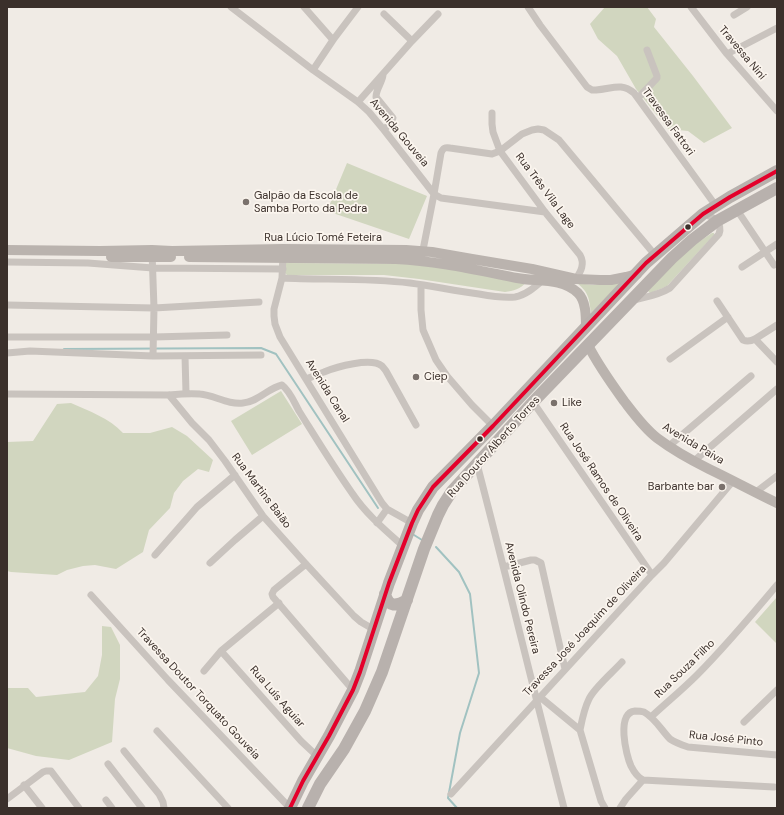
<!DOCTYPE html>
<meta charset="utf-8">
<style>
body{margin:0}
#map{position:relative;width:784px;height:815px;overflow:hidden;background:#f0ebe5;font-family:"DM Sans",sans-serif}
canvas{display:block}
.frame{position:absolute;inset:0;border:8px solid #3b302b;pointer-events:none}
</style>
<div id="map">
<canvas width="784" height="815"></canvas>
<div class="frame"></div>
</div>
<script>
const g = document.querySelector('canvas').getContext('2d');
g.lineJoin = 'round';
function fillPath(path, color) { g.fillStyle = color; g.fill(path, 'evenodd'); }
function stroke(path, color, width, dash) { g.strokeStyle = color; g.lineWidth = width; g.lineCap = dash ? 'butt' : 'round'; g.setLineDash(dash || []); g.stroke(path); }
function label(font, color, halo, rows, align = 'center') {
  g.font = font + ' "DM Sans",sans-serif'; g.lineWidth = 3.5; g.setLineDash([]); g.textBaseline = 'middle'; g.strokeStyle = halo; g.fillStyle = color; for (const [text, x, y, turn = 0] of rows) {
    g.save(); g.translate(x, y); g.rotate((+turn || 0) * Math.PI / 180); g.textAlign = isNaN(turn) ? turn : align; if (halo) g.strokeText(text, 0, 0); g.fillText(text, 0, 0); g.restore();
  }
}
fillPath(new Path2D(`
 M 605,7 L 647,7 L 656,19 L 654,27 L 693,76 L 732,128 L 704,143 L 688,131 L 668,129 L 636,89 L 617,56 L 598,39 L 590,24 Z
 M 347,163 L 427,196 L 409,239 L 327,211 Z
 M 712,233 L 714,233 L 714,235 L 667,286 L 663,288 L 650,293 L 648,291 L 669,268 L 694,245 Z
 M 285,263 L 422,264 L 526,282 C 521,289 513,291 505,292 L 419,279 L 384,275 L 287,275 L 285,273 Z
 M 621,282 L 591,313 C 589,298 589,293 577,283 L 593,285 Z
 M 281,391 L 302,424 L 252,455 L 231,421 Z
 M 71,403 C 89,411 109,418 123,433 L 150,433 L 172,427 L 187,436 L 213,460 L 209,472 L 198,469 L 183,481 L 174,493 L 170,508 L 149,530 L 143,552 L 116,569 L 95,565 L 83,566 L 67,570 L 57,575 L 11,572 L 7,571 L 7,442 L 33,441 L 57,404 Z
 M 777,597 L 777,644 L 755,622 Z
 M 102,626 L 111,627 L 120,645 L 120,679 L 115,699 L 112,742 L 69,760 L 36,756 L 7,748 L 7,688 L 28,688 L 36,697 L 85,692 L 98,676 L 102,655 Z`), '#d1d6bf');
stroke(new Path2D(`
 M 64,349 L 261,348 L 276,354 L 378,508
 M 414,535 L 422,540
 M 436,547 L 459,572 L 470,594 L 479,673 L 460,733 L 448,798 L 457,808`), '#a1c2c1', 2);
stroke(new Path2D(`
 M 231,7 L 313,70 L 358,102 L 369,112 L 384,130 L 434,194 L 441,198 L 545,212
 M 304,7 L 333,40
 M 528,7 L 540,25 L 587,87 L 592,90 L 596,90 C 612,89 621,82 634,93 L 716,206
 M 691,7 L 727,54 L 777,111
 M 384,14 L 412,41
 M 734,15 L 747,7
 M 727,54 L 777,28
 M 313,70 L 333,40 L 358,7
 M 383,75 C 382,83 376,89 376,97 L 393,118 L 390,123 L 384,130
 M 638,98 L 657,78 L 657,76 L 647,50
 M 358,102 L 412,41 L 438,14
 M 492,113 L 492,124 L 493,132 L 500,151 L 545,212 L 580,255 C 585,264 581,271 576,279
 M 737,210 L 774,265
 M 152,252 L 154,308 L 153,356
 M 283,255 L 282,278 L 274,309 L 274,316 L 275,324 L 280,337 L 382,503 L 387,509 L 412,523
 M 422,255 L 434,194 L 441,153 C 443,148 445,147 450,148 L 492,154 L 500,151 L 522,134 L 532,130 L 538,129 L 544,130 L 559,140 L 655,255
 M 7,262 L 88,263 L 153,268 L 283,269
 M 742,267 L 777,244
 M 282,278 C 324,280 367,278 410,283 C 433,286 455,291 479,294 C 490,296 503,298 515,297 C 526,295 535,287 543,280
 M 421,285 L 421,310 L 423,330 L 436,360 L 447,376 L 472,405 L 493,426
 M 634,300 C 646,297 659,295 670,288 L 719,234 C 723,223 713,216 703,214
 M 717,301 L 743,340 C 748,342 751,341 755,339 L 777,325
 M 7,305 L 154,308 L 259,302
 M 7,337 L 154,337 L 227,335
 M 755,339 L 777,362
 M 7,353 L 30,351 L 153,356 L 261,355
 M 185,356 L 186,393
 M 670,359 L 728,317
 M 306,379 C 312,377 318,374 324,372 C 336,367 371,357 382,366 C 384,368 385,370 386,371 L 416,425
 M 7,394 L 169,395 C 179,394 190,393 200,394 C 214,395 228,405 243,403 C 258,402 268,388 282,385 C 290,391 294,402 299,411 C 316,438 333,466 352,493 C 366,514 385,530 403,546
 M 169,395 L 192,423 L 209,440 L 225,461 L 263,516 L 306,564 L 354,616 L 361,622 L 373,629
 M 533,402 L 652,575
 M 669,446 L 751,376
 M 694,461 L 777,389
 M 477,464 C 507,578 534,693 564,808
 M 756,492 L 777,476
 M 377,523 L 387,509
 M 155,555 L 197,507 L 235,475
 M 210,563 L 235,540 L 263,516
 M 306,564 L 274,590 L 272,594 L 273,597 L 353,690
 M 504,567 L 531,560 L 535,560 L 541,563 L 565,669
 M 91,595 L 168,680 L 290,808
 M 221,651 L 301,741 L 317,756
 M 204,671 L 221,651 L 279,603
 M 540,697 L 580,730 L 601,801 L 605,808
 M 651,717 C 666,703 682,690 697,675 C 725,647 751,616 777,585
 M 744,722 L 777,690
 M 580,730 C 582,720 584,709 589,699 C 594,688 613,672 622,662
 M 157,731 L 228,808
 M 124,751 L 159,794 L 163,802 L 164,808
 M 108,764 L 142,808
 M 643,780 C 637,777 634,772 631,766 C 626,755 616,713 635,711 C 638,711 641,711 644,712 C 655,718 662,731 670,739 C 676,743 682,745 688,747 L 777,755
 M 643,780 L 774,787
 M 24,785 L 42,808
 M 451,794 L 652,575 L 664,563 L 733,481
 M 7,799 L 43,772 L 46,771 L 51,771 L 79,808
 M 106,800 L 112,808
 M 620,808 L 626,799 L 643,780`), '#c9c3be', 7);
stroke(new Path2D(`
 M 7,250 L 100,251 L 152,250 L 172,251 L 283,249 L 406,250 L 432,252 L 472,259 L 532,269 L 576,279 L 600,280 L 611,280 L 626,277 L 637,274
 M 111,257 L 171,257
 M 189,257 L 396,259 C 437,261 476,270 517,278 C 536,282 561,277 578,293 C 586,301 586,316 586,327
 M 588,345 C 598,365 611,383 624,401 C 634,414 644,428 657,438 C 673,450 691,460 709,469 C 732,480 754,492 777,503`), '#bab3ae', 10);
stroke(new Path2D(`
 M 385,594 C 389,608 396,606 407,600
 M 290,808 L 303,781 L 329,736 L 353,690 L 360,672 L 389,583 L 412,523 L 418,510 L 433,487 L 493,426 L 646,263 L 703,214 L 730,197 L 777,171
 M 308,808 L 320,784 L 344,749 L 365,711 L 382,672 L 424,549 L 438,515 L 443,505 L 452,491 L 533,402 L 672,258 L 692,240 L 717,221 L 777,188`), '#b8b1ad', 12);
stroke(new Path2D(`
 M 290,808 L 303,781 L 329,736 L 353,690 L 360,672 L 389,583 L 412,523 L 418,510 L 433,487 L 493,426 L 646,263 L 703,214 L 730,197 L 777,171`), '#e4002b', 4);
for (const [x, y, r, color] of [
 [246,202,4,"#7a716c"],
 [688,227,3.5,"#3b302b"],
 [416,377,4,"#7a716c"],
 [554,403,4,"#7a716c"],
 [480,439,3.5,"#3b302b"],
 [722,487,4,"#7a716c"]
]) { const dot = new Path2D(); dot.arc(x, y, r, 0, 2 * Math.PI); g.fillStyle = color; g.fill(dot); stroke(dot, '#fbf5ee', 1.5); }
label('11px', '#3b302b', '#fbf5ee', [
 ["Travessa Nini",742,53,50],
 ["Travessa Fattori",668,122,54],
 ["Avenida Gouveia",399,133,50],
 ["Rua Três Vila Lage",545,191,53],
 ["Rua Lúcio Tomé Feteira",323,238],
 ["Avenida Canal",327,391,58],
 ["Avenida Paiva",693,444,31],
 ["Rua Doutor Alberto Torres",494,447,-48],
 ["Rua José Ramos de Oliveira",601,482,56],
 ["Rua Martins Baião",261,491,53],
 ["Avenida Olindo Pereira",522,598,76],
 ["Travessa José Joaquim de Oliveira",585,631,-47],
 ["Rua Souza Filho",685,669,-44],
 ["Travessa Doutor Torquato Gouveia",198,694,47],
 ["Rua Luís Aguiar",277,697,49],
 ["Rua José Pinto",726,739,6]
]);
label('11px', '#3b302b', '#fbf5ee', [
 ["Galpão da Escola de",254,196],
 ["Samba Porto da Pedra",254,209],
 ["Ciep",424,377],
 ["Like",562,403],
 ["Barbante bar",714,487,"right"]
], 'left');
</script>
